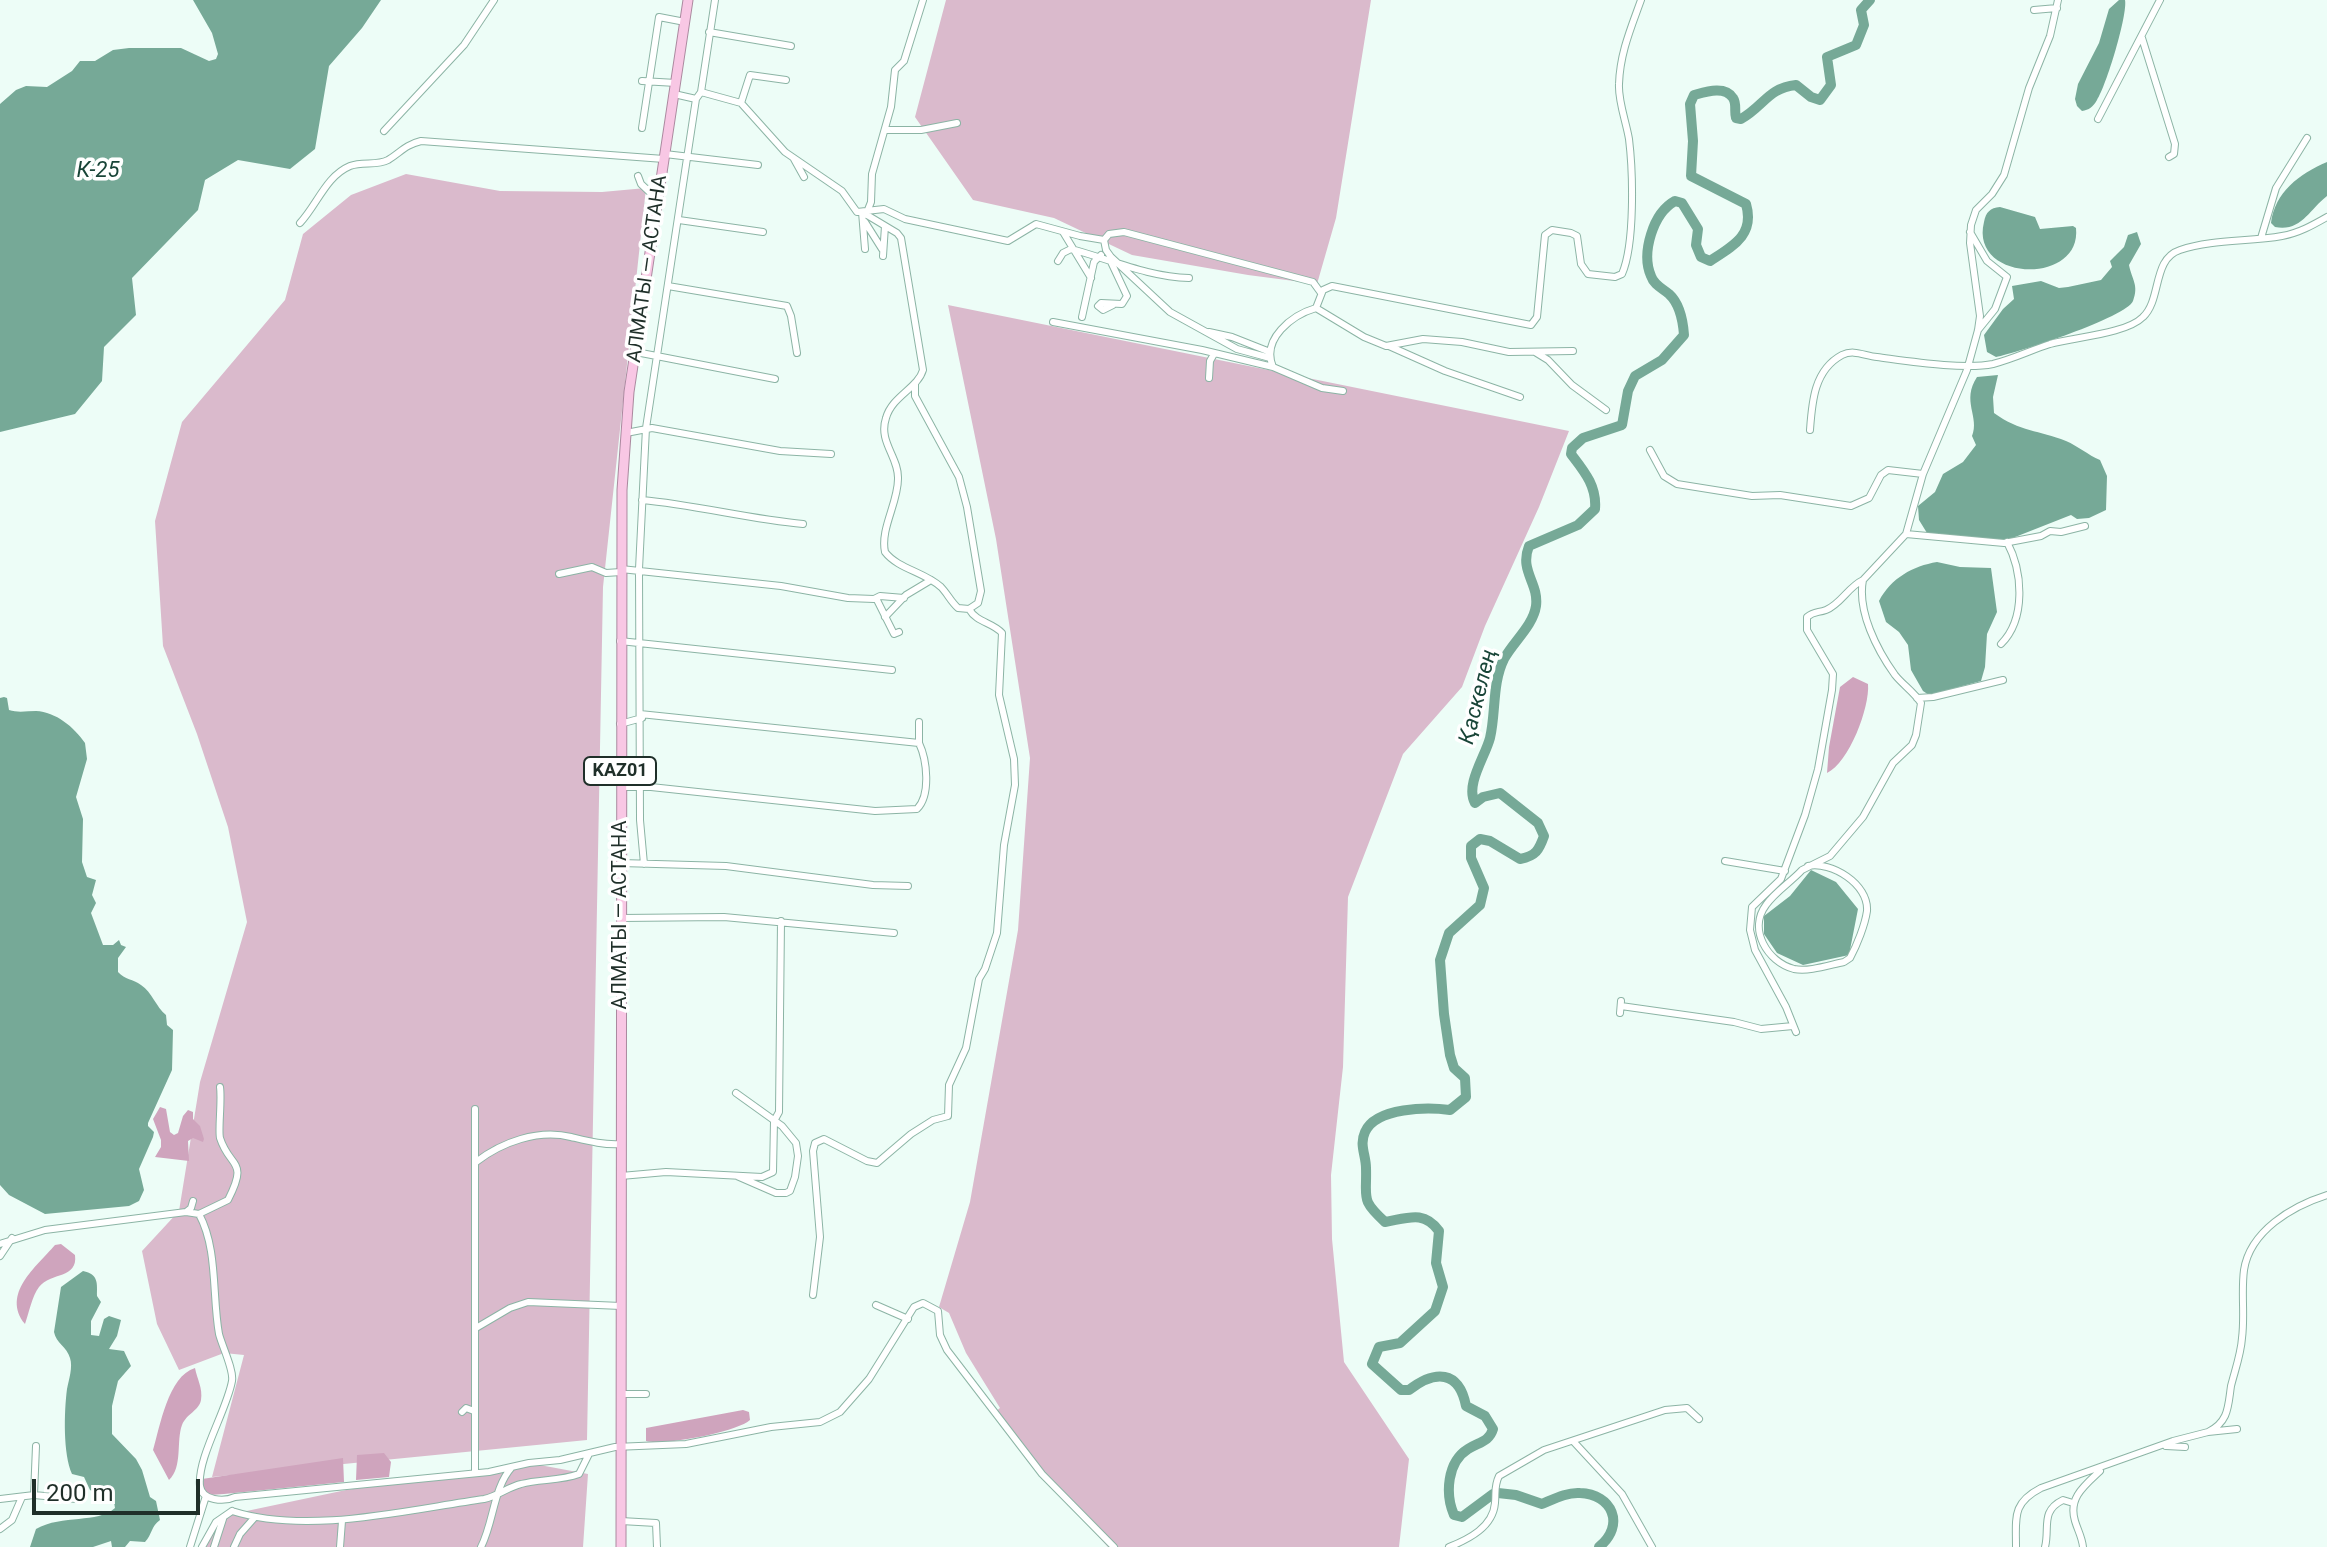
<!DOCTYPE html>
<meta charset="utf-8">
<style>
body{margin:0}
#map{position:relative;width:2327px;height:1547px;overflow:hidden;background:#edfdf7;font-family:Roboto,sans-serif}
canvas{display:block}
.scale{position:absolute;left:32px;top:1479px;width:168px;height:36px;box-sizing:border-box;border:4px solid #1f2f29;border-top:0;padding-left:10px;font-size:24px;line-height:28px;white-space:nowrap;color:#1f2f29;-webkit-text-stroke:6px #fff;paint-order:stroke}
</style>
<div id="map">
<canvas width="2327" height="1547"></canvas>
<div class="scale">200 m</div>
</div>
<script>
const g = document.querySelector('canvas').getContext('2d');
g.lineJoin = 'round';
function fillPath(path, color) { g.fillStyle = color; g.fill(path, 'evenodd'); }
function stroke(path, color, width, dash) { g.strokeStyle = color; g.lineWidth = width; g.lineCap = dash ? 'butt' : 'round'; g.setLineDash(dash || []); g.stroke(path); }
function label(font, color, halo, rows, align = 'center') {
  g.font = font + ' Roboto,sans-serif'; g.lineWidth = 7; g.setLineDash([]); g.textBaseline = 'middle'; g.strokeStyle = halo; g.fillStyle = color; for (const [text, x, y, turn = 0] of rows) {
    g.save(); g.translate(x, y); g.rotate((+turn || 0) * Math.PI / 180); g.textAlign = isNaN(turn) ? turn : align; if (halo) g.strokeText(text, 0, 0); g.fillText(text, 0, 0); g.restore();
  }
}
fillPath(new Path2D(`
 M 946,0 L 1371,0 L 1336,218 L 1317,284 L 1248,275 L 1132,255 L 1054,218 L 973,200 L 915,117 Z
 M 406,174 L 500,191 L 602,192 L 646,188 L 603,587 L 587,1440 L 212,1477 L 244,1355 L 224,1353 L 179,1370 L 157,1324 L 142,1251 L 179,1211 L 200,1082 L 247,922 L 228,827 L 197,734 L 163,646 L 155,521 L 182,422 L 285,300 L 303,234 L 351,195 Z
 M 948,305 L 1569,431 L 1539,507 L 1485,626 L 1462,687 L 1403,754 L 1348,897 L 1343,1067 L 1331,1175 L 1332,1239 L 1344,1362 L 1409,1459 L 1399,1547 L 1108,1547 L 1048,1481 L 995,1412 L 1000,1408 L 966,1353 L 949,1313 L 939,1307 L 970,1202 L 1018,930 L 1030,758 L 996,539 Z
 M 529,1463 L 588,1474 L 583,1547 L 200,1547 L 223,1516 L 346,1490 Z`), '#dabacc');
fillPath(new Path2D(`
 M 1853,677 L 1868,684 C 1870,707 1849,763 1827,773 L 1829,747 L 1840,687 Z
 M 160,1107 L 166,1109 L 170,1132 L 174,1135 L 178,1133 L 183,1116 L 188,1110 L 193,1112 L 193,1119 L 200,1126 L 204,1139 L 203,1142 L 193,1138 L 188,1141 L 189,1161 L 155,1157 L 161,1147 L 161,1140 L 153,1119 Z
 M 61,1244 L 75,1255 C 78,1279 51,1272 39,1287 C 32,1296 29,1313 25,1324 C 1,1294 36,1267 55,1245 Z
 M 195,1368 C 197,1379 203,1388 201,1400 C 199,1411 187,1413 182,1425 C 176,1441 183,1467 169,1480 L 153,1450 C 160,1427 168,1376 195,1368 Z
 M 743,1410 L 749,1412 L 750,1420 C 737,1432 663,1446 646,1441 L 646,1428 Z
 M 384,1453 L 391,1462 L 389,1477 L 356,1480 L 357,1455 Z
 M 343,1458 L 344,1482 L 224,1494 L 210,1495 L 203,1492 L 202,1479 Z`), '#cfa4bd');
fillPath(new Path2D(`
 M 193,0 L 381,0 L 362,28 L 329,66 L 315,149 L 290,169 L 238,160 L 205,180 L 198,210 L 132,278 L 136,315 L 104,347 L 102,381 L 75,414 L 0,432 L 0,104 L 16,90 L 26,86 L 47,87 L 72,71 L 80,61 L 95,61 L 113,50 L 129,48 L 181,48 L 209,61 L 216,59 L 218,54 L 212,33 Z
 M 2119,0 L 2125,0 C 2128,14 2106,87 2097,100 C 2093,107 2089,110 2082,111 L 2077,106 L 2075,99 L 2078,84 L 2099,43 L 2109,9 Z
 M 2327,162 L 2327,196 C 2309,210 2301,232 2275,227 L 2271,223 C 2275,192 2299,174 2327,162 Z
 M 2000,207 L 2035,217 L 2040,229 L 2073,226 L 2076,228 C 2082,286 1969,282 1984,222 C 1986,212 1990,208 2000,207 Z
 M 2137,232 L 2141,244 L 2129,265 C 2132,280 2139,285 2133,301 C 2127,317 2017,353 1996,357 L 1987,352 L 1984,335 L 2003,309 L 2014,299 L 2012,286 L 2041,281 L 2059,288 L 2068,287 L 2101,280 L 2112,267 L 2110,261 L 2124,247 L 2128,235 Z
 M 1998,375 L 1993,397 L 1994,413 C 2020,432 2039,430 2066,441 C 2078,446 2088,455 2100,460 L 2107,476 L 2106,510 L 2089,518 L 2077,519 L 2071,515 L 2005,541 L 1927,533 L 1919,520 L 1918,506 L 1935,492 L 1943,474 L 1963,462 L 1976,445 L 1972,436 C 1980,417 1961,401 1977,377 Z
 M 1937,562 L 1960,567 L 1991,568 L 1997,612 L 1987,634 L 1985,667 L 1981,681 L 1929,695 L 1923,691 L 1911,670 L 1908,645 L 1899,632 L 1886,622 L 1879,601 C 1891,578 1913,566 1937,562 Z
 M 4,697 L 7,698 L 9,710 C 18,713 27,711 36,711 C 56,712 74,727 85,743 L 87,759 L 76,797 L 83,819 L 82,862 L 87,877 L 96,880 L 92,895 L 96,903 L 91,913 L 103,945 L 113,945 L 119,940 L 121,945 L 126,947 L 118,958 L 118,972 C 125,980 133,979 141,985 C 152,992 156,1007 166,1015 L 167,1025 L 173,1030 L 172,1070 L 148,1123 L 148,1126 L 154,1132 L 153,1137 L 139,1169 L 144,1190 L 139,1201 L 129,1206 L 45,1214 L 9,1195 L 0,1185 L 0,698 Z
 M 1811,870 L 1836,882 L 1858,909 L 1849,955 L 1803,965 L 1777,953 L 1764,934 L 1764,916 L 1790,896 Z
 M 83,1271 C 99,1274 97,1284 97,1296 L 101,1302 L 91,1321 L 91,1335 L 99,1336 L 104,1319 L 109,1316 L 121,1320 L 117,1336 L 109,1349 L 124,1351 L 131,1366 L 118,1381 L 112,1406 L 112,1434 L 136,1459 L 142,1470 L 150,1497 L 156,1501 L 160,1520 C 151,1526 152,1535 145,1542 L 130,1541 L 125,1547 L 112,1547 L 111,1541 L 93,1547 L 30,1547 L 36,1529 C 63,1514 97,1524 115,1508 L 114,1502 L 90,1490 L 84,1477 L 72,1474 C 63,1454 64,1412 67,1389 C 69,1379 73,1367 70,1358 C 67,1347 56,1343 54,1332 L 61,1287 Z`), '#76a997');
stroke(new Path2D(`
 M 1498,1493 L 1516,1495 L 1542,1504 C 1554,1499 1567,1492 1580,1493 C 1612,1494 1626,1525 1599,1547
 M 1493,1494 L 1462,1517 L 1454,1515 C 1445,1494 1447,1462 1468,1449 C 1479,1442 1489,1442 1493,1429 L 1485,1416 L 1466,1406 C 1459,1370 1435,1370 1409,1390 L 1401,1390 L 1372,1364 L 1379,1347 L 1400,1343 L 1435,1311 L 1443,1287 L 1436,1263 L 1439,1231 C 1424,1210 1408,1218 1385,1222 C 1360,1199 1367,1199 1366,1168 C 1366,1155 1359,1145 1365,1132 C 1376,1107 1428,1107 1450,1110 L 1466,1097 L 1465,1078 L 1454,1068 L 1450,1055 L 1444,1014 L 1440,960 L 1449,933 L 1480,905 L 1484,888 L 1471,858 L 1471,846 L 1480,839 L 1490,841 L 1520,859 C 1536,856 1539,850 1544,836 L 1538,823 L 1500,793 L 1483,797 L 1475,803 C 1465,785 1485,757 1490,738 C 1496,713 1492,683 1504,659 C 1513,642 1533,626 1536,606 C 1539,583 1519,571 1529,546 L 1578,525 L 1595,509 C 1597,486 1584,471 1571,454 L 1572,448 L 1583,438 L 1622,425 L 1628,391 L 1635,376 L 1662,360 L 1684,335 C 1683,321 1680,304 1669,294 C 1662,288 1654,285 1651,276 C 1641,253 1653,213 1675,201 L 1682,203 L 1698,229 L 1696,245 L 1701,257 L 1710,261 C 1733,246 1755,235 1746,204 L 1691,176 L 1693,141 L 1690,104 L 1694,95 C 1705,92 1725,85 1733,98 C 1737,104 1734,111 1736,118 L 1741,119 C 1764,106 1768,88 1796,85 L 1811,97 L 1820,100 L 1831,85 L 1827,57 L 1856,45 L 1864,25 L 1861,10 L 1870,0`), '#76a997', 10);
const minor = new Path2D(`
 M 2034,10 L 2057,8
 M 709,32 L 791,46
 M 2142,38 L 2175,144 L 2174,154 L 2169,157
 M 642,81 L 676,83
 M 701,92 L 741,103 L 785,152 L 842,191 L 857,212 L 884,209 L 905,219 L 1008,241 L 1036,224 L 1080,236 L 1104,240 L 1109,234 L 1124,232 L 1313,282 L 1321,293
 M 674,94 L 696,99
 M 741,103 L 750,75 L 786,80
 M 2098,119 L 2160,0
 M 642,128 L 659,17 L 685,22
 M 886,130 L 921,130 L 957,123
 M 384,131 L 464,45 L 494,0
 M 665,154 L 758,165
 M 794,159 L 804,177
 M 638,176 L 641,184 L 658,200
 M 862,212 L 897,233 L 901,238 L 923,370 C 918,388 892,396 886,418 C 878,442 899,457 898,479 C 898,503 880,529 885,552 C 898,569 925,572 941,587 C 947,593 951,602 958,608 L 969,609 L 978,603 L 981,591 L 967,507 L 959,477 L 915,396 L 915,383
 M 862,212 L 865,249
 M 867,212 L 871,202 L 872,174 L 891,107 L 895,70 L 904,61 L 923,0
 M 679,220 L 763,232
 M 865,222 L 882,249
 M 300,223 C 317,205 326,176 350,166 C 362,161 377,166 388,160 C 401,152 405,145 421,141 L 664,159
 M 1063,232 L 1091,278
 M 1970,232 L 1987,261 L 2007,277 L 1995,309 L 1978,330
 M 2261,238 L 2276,188 L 2307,138
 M 1104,240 L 1106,250 L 1111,257 L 1170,312 L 1237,349 L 1270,358
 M 883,256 L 885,226
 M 1058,261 L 1063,253 L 1071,249 C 1109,259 1149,277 1189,278
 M 1111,262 L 1127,296 L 1122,304 L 1101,303 L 1098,306 L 1103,310 L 1113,305
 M 668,286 L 787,306 L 791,316 L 797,353
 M 1316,308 L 1323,290 L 1332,286 L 1531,325 L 1537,317 L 1545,235 L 1552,230 L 1571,233 L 1577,236 L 1581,264 L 1588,274 L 1615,277 L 1622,274 C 1635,244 1633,172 1629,139 C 1626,121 1618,101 1619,84 C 1620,53 1631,28 1641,0
 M 1082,317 L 1094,262 L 1101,255
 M 1053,322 L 1202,350 L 1273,367
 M 1209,332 L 1232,337 L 1270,352
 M 1389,346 L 1445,371 L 1520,397
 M 636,352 L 775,379
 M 1535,352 L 1548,360 L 1572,385 L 1606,410
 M 1209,378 L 1210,361 L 1214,354
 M 1343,391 L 1322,388 L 1273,367 C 1261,339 1292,315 1316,308 L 1364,337 L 1386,346 L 1423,339 L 1462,342 L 1509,352 L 1573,351
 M 1810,430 C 1812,402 1814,370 1842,355 C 1854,349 1865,356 1877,357 C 1908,361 1964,370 1993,364 C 2013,359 2031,350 2050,344 C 2075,337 2126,334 2143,317 C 2162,299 2152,259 2180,250 C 2212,239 2249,242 2282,236 C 2299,233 2313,225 2327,217
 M 626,433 L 652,428 L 780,451 L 831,454
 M 1650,450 L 1664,476 L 1677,484 L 1752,496 L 1780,495 L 1851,506 L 1869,498 L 1881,475 L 1888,470 L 1923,474
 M 642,500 C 696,505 749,519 803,524
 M 1906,534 L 2004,543 L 2041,536 L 2050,531 L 2061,532 L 2085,526
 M 621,569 L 781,586 L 848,598 L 874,599 L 880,596 L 904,598
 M 559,574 L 592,567 L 606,573 L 621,572
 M 876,598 L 894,634 L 899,632
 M 885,617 L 906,595 L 931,580
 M 620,641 L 892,670
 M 2001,644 C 2026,619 2023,572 2007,542
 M 1917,698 L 1933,697 L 2003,680
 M 919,722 L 919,743
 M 620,724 L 642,718
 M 621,787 L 651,787 L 875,811 L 917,809 C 931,795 927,760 919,743 L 640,714
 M 1725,861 L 1785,871
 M 621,863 L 726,866 L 873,885 L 908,886
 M 644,864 L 640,820 L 639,569 L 646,428 L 696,99 L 701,92 L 715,0
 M 1808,866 C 1831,861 1869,884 1867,911 C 1865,925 1857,945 1850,958 L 1844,962 C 1829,965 1809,972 1794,969 C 1767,962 1748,929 1766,905 C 1775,892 1791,882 1802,870 L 1830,856 L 1863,817 L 1893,763 L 1912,745 L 1916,735 L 1921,703 C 1914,692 1903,685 1895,675 C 1877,650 1857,611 1863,580 L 1906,534 L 1923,474 L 1967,370 L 1978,330 L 1980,316 L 1970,243 L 1971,225 L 1976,210 L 1992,194 L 2004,175 L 2029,88 L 2050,36 L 2058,0
 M 621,918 L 724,917 L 894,933
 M 1621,1006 L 1734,1022 L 1761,1029 L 1793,1026
 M 1620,1013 L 1621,1001
 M 1796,1032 L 1786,1007 L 1755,950 L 1750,930 L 1752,907 L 1781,879 L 1805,815 L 1818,769 L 1832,690 L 1833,674 L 1807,630 L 1807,617 C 1814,611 1818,613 1826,610 C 1841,604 1848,587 1863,580
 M 736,1093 L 782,1126 L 796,1143 L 798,1156 L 795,1177 L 790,1191 L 786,1193 L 776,1193 L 737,1176
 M 476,1162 C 502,1142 538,1129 571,1137 C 588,1141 603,1145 621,1144
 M 621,1176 L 666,1172 L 762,1177 L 773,1172 L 774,1121 L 779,1112 L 781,921
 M 186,1212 L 191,1208 L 193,1201
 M 199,1214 C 218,1249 212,1295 219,1334 C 222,1346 234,1370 232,1381 C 227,1410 197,1458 200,1486 C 202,1501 224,1502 235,1497 L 489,1472 L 529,1463 L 560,1460 L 615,1447 L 686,1444 L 771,1427 L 820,1422 L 840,1412 L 869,1379 L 914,1307 L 923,1303 L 938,1311 L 940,1335 L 947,1350 L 1042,1474 L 1114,1547
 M 0,1244 L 45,1230 L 186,1212 L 199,1214 L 228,1200 C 249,1159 230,1169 220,1138 C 218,1130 222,1100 220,1087
 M 0,1256 L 12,1238
 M 813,1295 L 820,1237 L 813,1151 L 815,1143 L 824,1139 L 867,1161 L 877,1163 L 911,1134 L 933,1120 L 948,1116 L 949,1085 L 966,1048 L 979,979 L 985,969 L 997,933 L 1004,845 L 1015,785 L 1014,759 L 999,695 L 1002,633 C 992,622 977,623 969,609
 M 876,1305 L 908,1319
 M 476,1328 L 510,1308 L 528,1302 L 621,1306
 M 621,1394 L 646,1394
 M 462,1412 L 466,1408 L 474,1411
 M 2208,1432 C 2229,1422 2228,1406 2231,1386 C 2235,1370 2241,1354 2242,1338 C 2245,1315 2241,1293 2244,1270 C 2250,1231 2292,1206 2327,1195
 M 1573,1441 L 1622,1494 L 1652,1547
 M 2166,1446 L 2185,1447
 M 475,1473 L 475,1109
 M 34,1495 L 36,1446
 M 0,1499 L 34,1495 L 76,1499
 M 232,1511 C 308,1535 406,1510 484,1499 C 498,1496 508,1487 521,1484 C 540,1479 560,1481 579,1474 L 589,1454
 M 621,1521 L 656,1523 L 657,1547
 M 0,1529 L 12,1520 L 22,1497
 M 190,1547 L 206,1496
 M 202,1547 L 216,1522 L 232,1511
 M 214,1547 L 223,1519
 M 234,1547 L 240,1534 L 255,1517
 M 340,1547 L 342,1521
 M 481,1547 C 494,1522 493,1488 512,1467
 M 1449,1547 C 1469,1539 1493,1527 1495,1503 C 1496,1492 1494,1486 1499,1476 L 1544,1450 L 1665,1410 L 1687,1408 L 1699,1419
 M 2016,1547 C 2016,1517 2012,1503 2041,1488 L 2173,1441 L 2208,1432 L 2237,1429
 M 2045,1547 C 2050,1528 2040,1511 2063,1500 L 2073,1503
 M 2083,1547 C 2082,1537 2078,1531 2075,1521 C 2068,1498 2084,1486 2100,1471`);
const trunk = new Path2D(`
 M 621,1547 L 622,490 L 629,392 L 688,0`);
stroke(minor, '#8cb4a5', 8);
stroke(trunk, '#ab899f', 11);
stroke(minor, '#fff', 6);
stroke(trunk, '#f8c7e4', 9);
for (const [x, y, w] of [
 [620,771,72]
]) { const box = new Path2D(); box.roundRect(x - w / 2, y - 14, w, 28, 6); g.fillStyle = '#fff'; g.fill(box); stroke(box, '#1f2f29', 2); }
label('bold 18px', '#1f2f29', null, [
 ["KАZ01",620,771]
]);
label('20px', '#1f2f29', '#fff', [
 ["АЛМАТЫ — АСТАНА",648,269,-82],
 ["АЛМАТЫ — АСТАНА",621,915,-90]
]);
label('italic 22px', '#194538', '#fff', [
 ["К-25",98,171],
 ["Қаскелең",1479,697,-76]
]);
</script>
